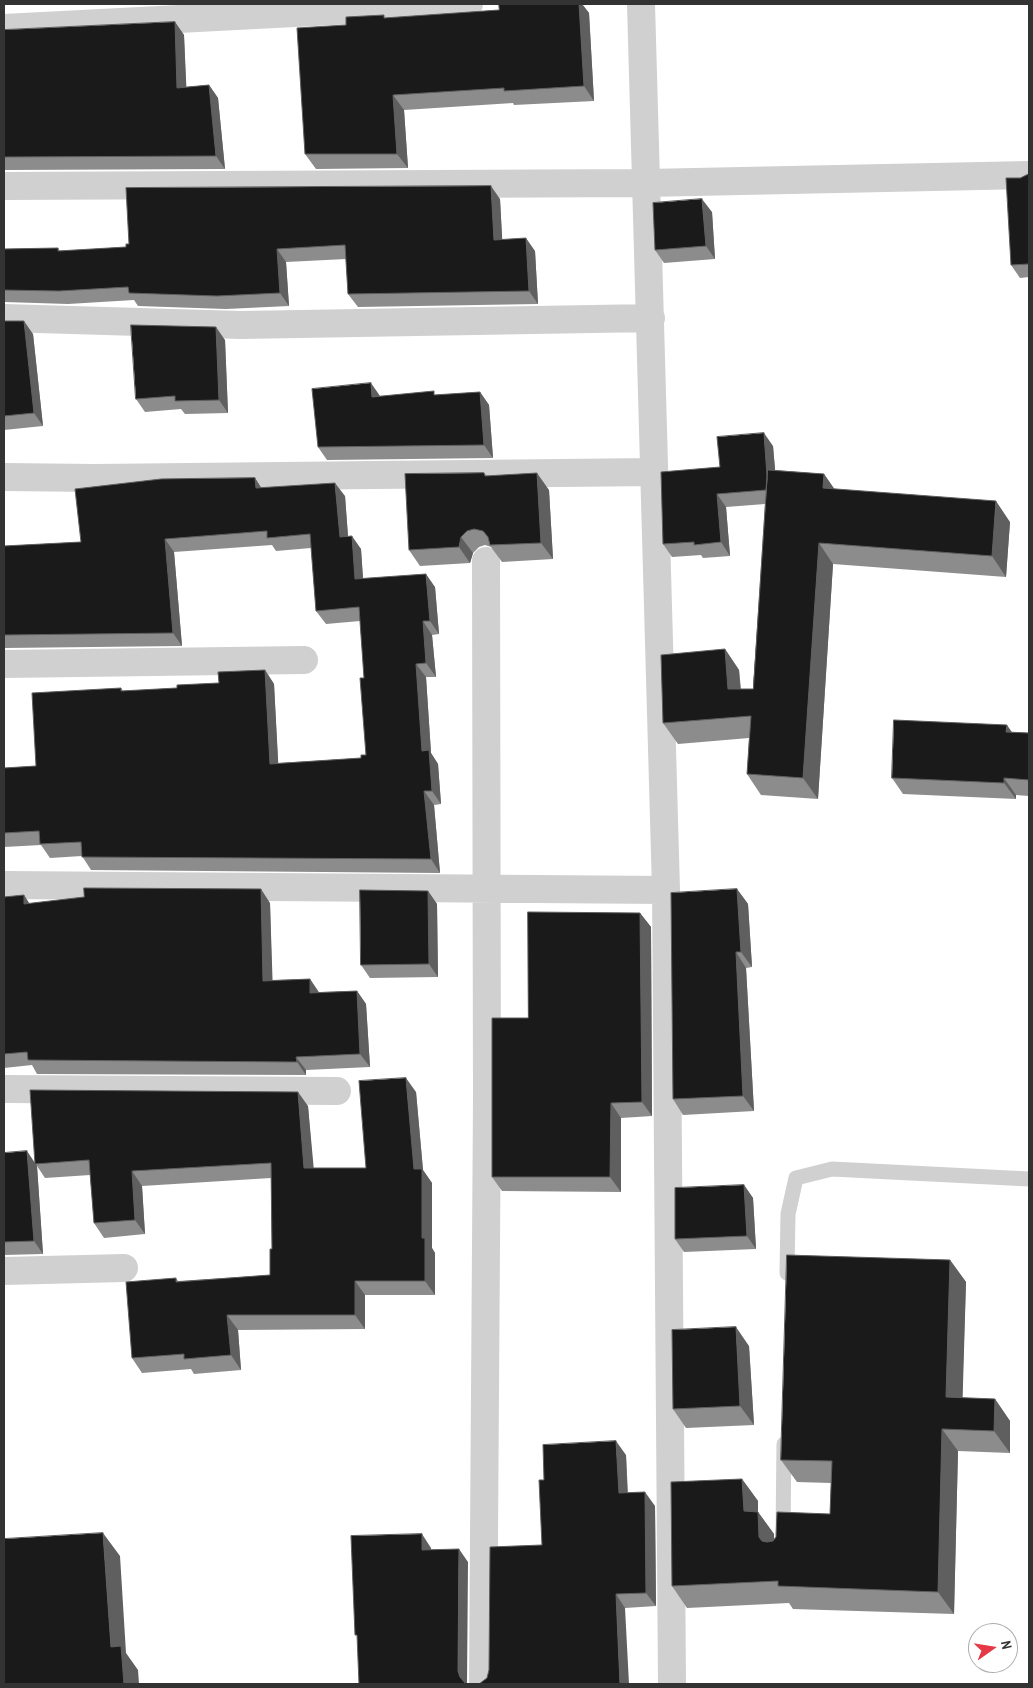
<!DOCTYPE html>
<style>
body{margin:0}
#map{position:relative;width:1033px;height:1688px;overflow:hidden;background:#fff;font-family:"Archivo Narrow",sans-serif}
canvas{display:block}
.frame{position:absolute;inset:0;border:5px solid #333;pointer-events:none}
.north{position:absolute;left:968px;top:1623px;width:50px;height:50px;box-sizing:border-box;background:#fff;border:1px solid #adadad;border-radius:50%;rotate:77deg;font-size:14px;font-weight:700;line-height:20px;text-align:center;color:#333}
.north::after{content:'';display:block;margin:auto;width:18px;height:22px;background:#e63946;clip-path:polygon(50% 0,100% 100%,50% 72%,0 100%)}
</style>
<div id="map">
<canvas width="1033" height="1688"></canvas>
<div class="frame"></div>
<div class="north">N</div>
</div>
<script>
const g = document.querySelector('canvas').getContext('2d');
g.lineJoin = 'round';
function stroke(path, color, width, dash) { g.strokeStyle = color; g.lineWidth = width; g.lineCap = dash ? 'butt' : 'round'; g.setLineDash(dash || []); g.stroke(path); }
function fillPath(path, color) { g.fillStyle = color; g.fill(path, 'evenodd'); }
stroke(new Path2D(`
 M 787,1273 L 788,1214 L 796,1178 L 832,1169 L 1029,1179
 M 783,1533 L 784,1444`), '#d0d0d0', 15);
stroke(new Path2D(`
 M 641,4 L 666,890 L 672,1684
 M 4,28 L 469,4
 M 4,186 L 646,183 L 1029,175
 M 4,318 L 241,325 L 651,318
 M 4,477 L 95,478 L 654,472
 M 4,664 L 304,660
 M 4,885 L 666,890
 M 4,1089 L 337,1091
 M 4,1271 L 124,1268
 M 483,1684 L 487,1099 L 486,561`), '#d0d0d0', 28);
fillPath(new Path2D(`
 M 499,4 L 582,4 L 589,13 L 594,101 L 514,105 L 513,103 L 404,110 L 408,168 L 316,169 L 305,154 L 346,25 L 386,18 L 499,10 Z
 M 175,22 L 184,35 L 186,87 L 209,85 L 218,98 L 225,169 L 4,170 L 4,30 Z
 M 1029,174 L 1029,277 L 1020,278 L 1011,265 L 1020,178 Z
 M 500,199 L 502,239 L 535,251 L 538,304 L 358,307 L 348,294 L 346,259 L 286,262 L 289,306 L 226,309 L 138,306 L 134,300 L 68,304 L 4,302 L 4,249 L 58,248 L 60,251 L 126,247 Z
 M 712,212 L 715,259 L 664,263 L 655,250 Z
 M 4,321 L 33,334 L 43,426 L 4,430 Z
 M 225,340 L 228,413 L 185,414 L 181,409 L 145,412 L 136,399 Z
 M 480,392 L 489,405 L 493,458 L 327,460 L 318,447 L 380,396 L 436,395 Z
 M 773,446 L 775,470 L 824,474 L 834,489 L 1010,522 L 1006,577 L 833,564 L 818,799 L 761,795 L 747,774 L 749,738 L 678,744 L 663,723 L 725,649 L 739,670 L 741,689 L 753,689 L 765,504 L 726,507 L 730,556 L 703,558 L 701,555 L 672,557 L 663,544 L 720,467 Z
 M 484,473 L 487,476 L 549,490 L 553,559 L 502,562 L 491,547 L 485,545 L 479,547 L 473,553 L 470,563 L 420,566 L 409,550 Z
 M 255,478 L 261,488 L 345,496 L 348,536 L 361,549 L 363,579 L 435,587 L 439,634 L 432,635 L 436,677 L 426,677 L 431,753 L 438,764 L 441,804 L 434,805 L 440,873 L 91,870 L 82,856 L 50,858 L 41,845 L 4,847 L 4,768 L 36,766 L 121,688 L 123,691 L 177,688 L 219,683 L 265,670 L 274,684 L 278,763 L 361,758 L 366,755 L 364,678 L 360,621 L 326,624 L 316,611 L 311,548 L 276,551 L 272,545 L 174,552 L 182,646 L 4,648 L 4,546 L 81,542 Z
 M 1012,732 L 1029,733 L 1029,796 L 1016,795 L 1016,799 L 903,794 L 892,778 Z
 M 737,889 L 748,904 L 752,967 L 746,968 L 754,1111 L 683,1115 L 673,1099 Z
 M 428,891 L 437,904 L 438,977 L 370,978 L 361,965 Z
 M 24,895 L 29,904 L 270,903 L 272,980 L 310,979 L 319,992 L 357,991 L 366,1004 L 370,1067 L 306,1070 L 306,1075 L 37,1074 L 32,1065 L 4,1068 L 4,897 Z
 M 640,913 L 651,927 L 652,1116 L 621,1118 L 621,1192 L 502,1191 L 492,1177 L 528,1018 Z
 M 416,1092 L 423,1170 L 432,1183 L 432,1248 L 435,1253 L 435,1295 L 365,1295 L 365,1329 L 238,1330 L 241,1370 L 194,1374 L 191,1369 L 142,1373 L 132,1358 L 176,1278 L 178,1281 L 270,1275 L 272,1249 L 271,1178 L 142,1186 L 145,1234 L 104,1238 L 94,1223 L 90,1175 L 45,1178 L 37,1166 L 43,1254 L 4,1255 L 4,1153 L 35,1163 L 308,1106 L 313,1168 L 366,1168 Z
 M 744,1185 L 753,1198 L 756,1249 L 684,1252 L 675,1239 Z
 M 950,1260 L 966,1282 L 962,1398 L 995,1399 L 1010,1421 L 1010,1453 L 958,1451 L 954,1614 L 793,1609 L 789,1603 L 687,1608 L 672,1586 L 742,1479 L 758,1501 L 758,1512 L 774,1534 L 774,1539 L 830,1514 L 831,1483 L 797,1482 L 781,1460 Z
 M 749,1346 L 754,1425 L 686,1428 L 673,1409 Z
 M 626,1455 L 628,1493 L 655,1506 L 656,1606 L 625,1608 L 481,1684 L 487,1678 L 542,1545 L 544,1480 Z`), '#8c8c8c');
fillPath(new Path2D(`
 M 579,4 L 582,4 L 589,13 L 594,101 L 584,86 Z
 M 175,22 L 184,35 L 187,101 L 177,88 Z
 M 209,85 L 218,98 L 225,169 L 216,156 Z
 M 393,95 L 404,110 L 408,168 L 397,154 Z
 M 491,186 L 500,199 L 503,253 L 494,240 Z
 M 702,199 L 712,212 L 715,259 L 706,246 Z
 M 526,238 L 535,251 L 538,304 L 529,291 Z
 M 277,249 L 286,262 L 289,306 L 280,293 Z
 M 24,321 L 33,334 L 43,426 L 34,413 Z
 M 216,327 L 225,340 L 228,413 L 219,400 Z
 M 371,383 L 380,396 L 372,397 Z
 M 480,392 L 489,405 L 493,458 L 484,445 Z
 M 764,433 L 773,446 L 778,503 L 768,490 Z
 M 537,473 L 549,490 L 553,559 L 541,543 Z
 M 824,474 L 838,494 L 823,488 Z
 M 255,478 L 264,492 L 256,488 Z
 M 335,483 L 345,496 L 349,550 L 340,537 Z
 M 717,494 L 726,507 L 730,556 L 721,542 Z
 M 996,501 L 1010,522 L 1006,577 L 992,556 Z
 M 352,536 L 361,549 L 364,593 L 355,579 Z
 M 461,537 L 473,553 L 470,563 L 459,547 Z
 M 165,539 L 174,552 L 182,646 L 173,633 Z
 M 819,543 L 833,564 L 818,799 L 803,778 Z
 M 426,574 L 435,587 L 439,634 L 430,621 Z
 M 423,621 L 432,635 L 436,677 L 426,663 Z
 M 725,649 L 739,670 L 742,710 L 728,689 Z
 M 416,664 L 426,677 L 431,753 L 438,764 L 441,804 L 432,791 L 422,751 Z
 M 265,670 L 274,684 L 279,777 L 270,764 Z
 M 1007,725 L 1018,741 L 1006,732 Z
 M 1004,778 L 1016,795 L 1016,799 L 1004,783 Z
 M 424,791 L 434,805 L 440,873 L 431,859 Z
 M 261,889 L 270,903 L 273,994 L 263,981 Z
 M 737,889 L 748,904 L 752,967 L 741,952 Z
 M 428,891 L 437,904 L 438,977 L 429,964 Z
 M 24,895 L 33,909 L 24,904 Z
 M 640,913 L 651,927 L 652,1116 L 642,1102 Z
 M 736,952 L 746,968 L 754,1111 L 743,1096 Z
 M 310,979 L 319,993 L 310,993 Z
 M 357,991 L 366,1004 L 370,1067 L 360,1054 Z
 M 296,1057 L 306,1070 L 306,1075 L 297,1062 Z
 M 406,1078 L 416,1092 L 423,1170 L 432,1183 L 432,1248 L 435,1253 L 435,1295 L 425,1281 L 422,1238 L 414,1169 Z
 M 298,1092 L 308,1106 L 315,1182 L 304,1168 Z
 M 611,1103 L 621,1118 L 621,1192 L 610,1177 Z
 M 27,1151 L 37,1166 L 43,1254 L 34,1241 Z
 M 132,1171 L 142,1186 L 145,1234 L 135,1220 Z
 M 744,1185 L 753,1198 L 756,1249 L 747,1236 Z
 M 950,1260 L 966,1282 L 962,1419 L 946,1397 Z
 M 355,1281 L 365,1295 L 365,1329 L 355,1315 Z
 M 227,1315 L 238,1330 L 241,1370 L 231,1355 Z
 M 736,1327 L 749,1346 L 754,1425 L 740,1406 Z
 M 995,1399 L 1010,1421 L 1010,1453 L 994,1431 Z
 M 942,1429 L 958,1451 L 954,1614 L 938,1592 Z
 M 616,1441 L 626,1455 L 628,1507 L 619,1493 Z
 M 742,1479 L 758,1501 L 758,1512 L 774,1534 L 775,1559 L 759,1537 L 744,1511 Z
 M 645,1492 L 655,1506 L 656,1606 L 646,1593 Z
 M 103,1533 L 120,1556 L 126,1653 L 138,1670 L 139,1684 L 124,1684 L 111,1647 Z
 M 422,1534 L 431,1548 L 432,1564 L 422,1550 Z
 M 459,1549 L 468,1562 L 467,1684 L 464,1684 L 460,1677 L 458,1671 Z
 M 616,1594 L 625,1608 L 629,1684 L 620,1684 Z`), '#5f5f5f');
const building = new Path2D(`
 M 499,4 L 579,4 L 584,86 L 504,91 L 504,88 L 393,95 L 397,154 L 305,154 L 297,28 L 346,25 L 346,17 L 384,15 L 384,18 L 499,10 Z
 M 175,22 L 177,88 L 209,85 L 216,156 L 4,157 L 4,30 Z
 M 1029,174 L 1029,264 L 1011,265 L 1006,178 L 1020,178 Z
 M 491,186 L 494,240 L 526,238 L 529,291 L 348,294 L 345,245 L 277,249 L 280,293 L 217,296 L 129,293 L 128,287 L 59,291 L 4,290 L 4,249 L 58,248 L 58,251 L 126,247 L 126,244 L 129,244 L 126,188 Z
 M 702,199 L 706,246 L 655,250 L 653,203 Z
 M 4,321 L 24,321 L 34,413 L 4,416 Z
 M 131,325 L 216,327 L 219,400 L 175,401 L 175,396 L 136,399 Z
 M 371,383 L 372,397 L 434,391 L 434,395 L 480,392 L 484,445 L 318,447 L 312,389 Z
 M 764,433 L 767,476 L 766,490 L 717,494 L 721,542 L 694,545 L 694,542 L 663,544 L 661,472 L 720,467 L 717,437 Z
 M 768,470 L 824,474 L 823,488 L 996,501 L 992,556 L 819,543 L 803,778 L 747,774 L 751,716 L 663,723 L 661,655 L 725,649 L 728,689 L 753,689 Z
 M 484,473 L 485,476 L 537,473 L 541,543 L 490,545 L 488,537 L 483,531 L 474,529 L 467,531 L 461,537 L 459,547 L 409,550 L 405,474 Z
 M 255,478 L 256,488 L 335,483 L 340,537 L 352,536 L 355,579 L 426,574 L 430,621 L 423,621 L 426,663 L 416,664 L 422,751 L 429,750 L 432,791 L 424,791 L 431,859 L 82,857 L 81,842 L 40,844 L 39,831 L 4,833 L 4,768 L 36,766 L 32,693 L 121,688 L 121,691 L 177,688 L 177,685 L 219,683 L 218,672 L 265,670 L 270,764 L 361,758 L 361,755 L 366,755 L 360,678 L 364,678 L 359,607 L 316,611 L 310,534 L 267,538 L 267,531 L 165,539 L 173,633 L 4,635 L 4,546 L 81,542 L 75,489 L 161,479 Z
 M 894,720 L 1007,725 L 1006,732 L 1029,733 L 1029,780 L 1004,778 L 1004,783 L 892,778 Z
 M 84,888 L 261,889 L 263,981 L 310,979 L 310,993 L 357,991 L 360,1054 L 296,1057 L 297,1062 L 28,1060 L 27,1052 L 4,1054 L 4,897 L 24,895 L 24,904 L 84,897 Z
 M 737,889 L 741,952 L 736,952 L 743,1096 L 673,1099 L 671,893 Z
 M 360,890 L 428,891 L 429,964 L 361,965 Z
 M 528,912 L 640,913 L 642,1102 L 611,1103 L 610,1177 L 492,1177 L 492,1018 L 528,1018 Z
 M 406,1078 L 414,1169 L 422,1169 L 422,1238 L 425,1238 L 425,1281 L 355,1281 L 355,1315 L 227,1315 L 231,1355 L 184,1359 L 184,1354 L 132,1358 L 126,1282 L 176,1278 L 176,1282 L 270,1275 L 270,1249 L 272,1249 L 271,1163 L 132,1171 L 135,1220 L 94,1223 L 89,1160 L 35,1164 L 30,1090 L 298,1092 L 304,1168 L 366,1168 L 359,1081 Z
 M 27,1151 L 34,1241 L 4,1242 L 4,1153 Z
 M 744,1185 L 747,1236 L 675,1239 L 675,1188 Z
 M 787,1255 L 950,1260 L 946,1397 L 995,1399 L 994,1431 L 942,1429 L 938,1592 L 778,1586 L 778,1581 L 672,1586 L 671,1482 L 742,1479 L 744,1511 L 758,1512 L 759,1537 L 762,1541 L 767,1542 L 773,1541 L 776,1537 L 777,1512 L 830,1514 L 832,1461 L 781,1460 Z
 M 736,1327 L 740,1406 L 673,1409 L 672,1330 Z
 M 616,1441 L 619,1493 L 645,1492 L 646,1593 L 616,1594 L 620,1684 L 479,1684 L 487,1678 L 489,1670 L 490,1547 L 542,1545 L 539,1480 L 544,1480 L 543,1445 Z
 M 103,1533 L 111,1647 L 121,1646 L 124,1684 L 4,1684 L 4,1539 Z
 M 422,1534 L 422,1550 L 459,1549 L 458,1671 L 460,1677 L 465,1683 L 468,1684 L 359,1684 L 357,1635 L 355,1635 L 351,1536 Z`);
fillPath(building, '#1a1a1a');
stroke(building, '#5f5f5f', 1);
</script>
